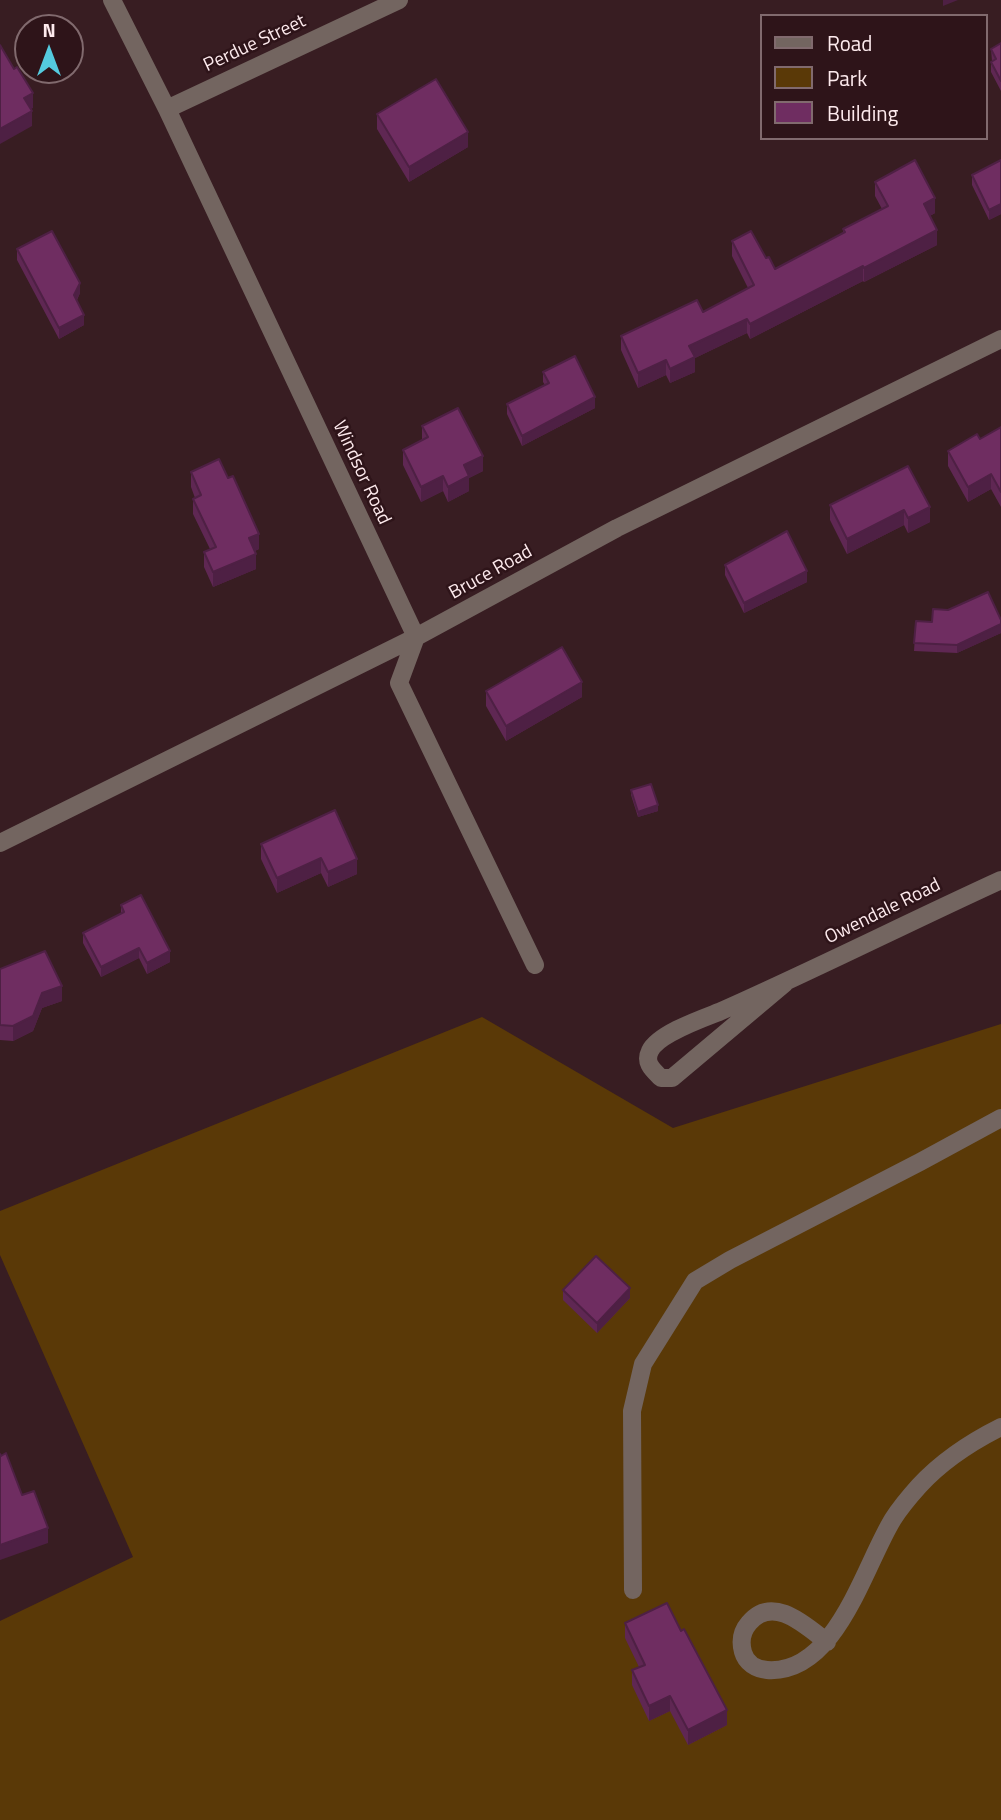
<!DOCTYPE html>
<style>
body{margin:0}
#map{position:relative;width:1001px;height:1820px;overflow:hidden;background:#381d22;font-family:"Titillium Web",sans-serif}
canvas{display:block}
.legend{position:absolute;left:760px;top:14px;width:228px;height:126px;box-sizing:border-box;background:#2e1419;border:2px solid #816a6e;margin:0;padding:9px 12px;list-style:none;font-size:21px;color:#fdeaed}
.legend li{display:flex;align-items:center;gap:14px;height:35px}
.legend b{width:35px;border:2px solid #816a6e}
.north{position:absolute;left:14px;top:14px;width:70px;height:70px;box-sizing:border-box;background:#2e1419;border:2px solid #816a6e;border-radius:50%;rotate:0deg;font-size:19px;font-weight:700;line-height:28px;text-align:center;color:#fdeaed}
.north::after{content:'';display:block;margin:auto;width:24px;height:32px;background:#54cade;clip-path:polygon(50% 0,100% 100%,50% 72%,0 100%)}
</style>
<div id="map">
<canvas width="1001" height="1820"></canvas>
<ul class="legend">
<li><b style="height:9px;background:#736560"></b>Road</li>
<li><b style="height:19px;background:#5a3907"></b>Park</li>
<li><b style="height:19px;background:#6f2d61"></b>Building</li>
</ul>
<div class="north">N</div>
</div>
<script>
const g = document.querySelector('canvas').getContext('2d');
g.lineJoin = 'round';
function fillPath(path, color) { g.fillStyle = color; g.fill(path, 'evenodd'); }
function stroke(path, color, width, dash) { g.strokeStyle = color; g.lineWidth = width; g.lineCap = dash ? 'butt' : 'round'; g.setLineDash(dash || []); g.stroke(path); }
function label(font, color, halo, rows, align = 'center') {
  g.font = font + ' "Titillium Web",sans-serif'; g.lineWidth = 5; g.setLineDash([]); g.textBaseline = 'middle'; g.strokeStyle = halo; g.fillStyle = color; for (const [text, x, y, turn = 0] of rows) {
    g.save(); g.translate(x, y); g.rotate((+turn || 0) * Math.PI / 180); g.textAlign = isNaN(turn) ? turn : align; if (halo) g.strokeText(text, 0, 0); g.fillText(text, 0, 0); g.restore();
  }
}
fillPath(new Path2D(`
 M 482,1017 L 673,1128 L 1001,1024 L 1001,1820 L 0,1820 L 0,1621 L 133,1557 L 0,1255 L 0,1211 Z`), '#5a3907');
stroke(new Path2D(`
 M 112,0 L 167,109 L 416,637 L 399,683 L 535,965
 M 167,109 L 399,0
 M 0,843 L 416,637 L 617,528 L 1001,339
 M 785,983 L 672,1078 L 661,1078 C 653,1070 644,1063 650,1051 C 658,1034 701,1019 719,1012 C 814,970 907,923 1001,880
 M 633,1590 L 632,1411 L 643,1364 L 695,1281 L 730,1260 L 920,1162 L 1001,1118
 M 827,1642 C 806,1626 773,1594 749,1623 C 742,1631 740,1641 743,1652 C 746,1663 756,1669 767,1670 C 836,1675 864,1566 893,1519 C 900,1508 910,1496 919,1486 C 942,1461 971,1442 1001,1427`), '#736560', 18);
fillPath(new Path2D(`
 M 1001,43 L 1001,91 L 991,72 L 991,62 L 992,61 L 991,49 Z
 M 377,114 L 468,147 L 409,182 L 377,129 Z
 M 1001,160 L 1001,214 L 989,220 L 972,185 L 972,175 Z
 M 875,182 L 935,213 L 930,216 L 937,245 L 864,282 L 863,281 L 750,339 L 747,333 L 695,358 L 695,372 L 670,383 L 666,375 L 638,388 L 621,350 L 621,336 L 703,312 L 748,288 L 732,256 L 732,241 L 766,258 L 775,269 L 843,233 L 843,229 L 882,209 L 875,196 Z
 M 17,249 L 80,293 L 77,300 L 84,325 L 59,339 L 17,260 Z
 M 543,372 L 595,408 L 522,446 L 507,414 L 507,404 L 545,385 L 543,382 Z
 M 422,426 L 483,471 L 469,478 L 469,491 L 448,502 L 443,491 L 421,502 L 403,465 L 403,450 L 422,440 Z
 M 1001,427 L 1001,507 L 991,489 L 968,502 L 948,466 L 948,451 L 980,439 Z
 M 908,466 L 930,522 L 908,533 L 904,525 L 847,554 L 830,520 L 830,505 Z
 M 191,472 L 259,549 L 255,551 L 256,569 L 213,587 L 204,567 L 204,552 L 210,549 L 193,514 L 193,499 L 195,498 L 191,487 Z
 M 725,565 L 807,582 L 744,613 L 725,575 Z
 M 948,610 L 1001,620 L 1001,633 L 957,653 L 914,651 L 916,621 L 932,622 Z
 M 486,691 L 582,697 L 506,741 L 486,706 Z
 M 631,790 L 658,811 L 638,817 L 631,795 Z
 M 335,810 L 357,874 L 328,887 L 321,873 L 277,893 L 261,859 L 261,844 Z
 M 121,905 L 170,962 L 147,974 L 139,958 L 101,977 L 83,943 L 83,933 L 121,914 Z
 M 0,969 L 62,1001 L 42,1008 L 33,1031 L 13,1041 L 0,1040 Z
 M 563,1290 L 630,1298 L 597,1333 L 563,1300 Z
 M 625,1623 L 727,1725 L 688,1745 L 670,1711 L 649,1721 L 632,1685 L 632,1670 L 639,1667 L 625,1638 Z`), '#5f2753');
fillPath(new Path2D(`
 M 943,0 L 958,0 L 943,6 Z
 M 33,93 L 33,108 L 24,113 L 24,98 Z
 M 32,111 L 32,126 L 0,144 L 0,129 Z
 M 468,132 L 468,147 L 409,182 L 409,167 Z
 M 935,198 L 935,213 L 924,219 L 924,204 Z
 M 1001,204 L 1001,214 L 989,220 L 989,210 Z
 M 937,230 L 937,245 L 864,282 L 864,268 Z
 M 863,266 L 863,281 L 750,339 L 750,324 Z
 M 80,283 L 80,293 L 74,305 L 74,295 Z
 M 84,315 L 84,325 L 59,339 L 59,328 Z
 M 747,319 L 747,333 L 695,358 L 695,372 L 670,383 L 670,369 L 689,346 Z
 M 666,360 L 666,375 L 638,388 L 638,373 Z
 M 595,397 L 595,408 L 522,446 L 522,436 Z
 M 483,456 L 483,471 L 469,478 L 469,491 L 448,502 L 448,487 L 464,465 Z
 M 991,474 L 991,489 L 968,502 L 968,487 Z
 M 443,476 L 443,491 L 421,502 L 421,487 Z
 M 930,507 L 930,522 L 908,533 L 908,518 Z
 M 904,510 L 904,525 L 847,554 L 847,539 Z
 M 259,534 L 259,549 L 249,553 L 249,538 Z
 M 256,554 L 256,569 L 213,587 L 213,572 Z
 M 807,571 L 807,582 L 744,613 L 744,603 Z
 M 1001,624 L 1001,633 L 957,653 L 957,645 Z
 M 582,682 L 582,697 L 506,741 L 506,726 Z
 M 658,805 L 658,811 L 638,817 L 638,812 Z
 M 321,858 L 321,873 L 277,893 L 277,878 Z
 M 357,859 L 357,874 L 328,887 L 328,872 Z
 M 139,948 L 139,958 L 101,977 L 101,967 Z
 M 170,951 L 170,962 L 147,974 L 147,963 Z
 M 62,986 L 62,1001 L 42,1008 L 33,1031 L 13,1041 L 13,1026 L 42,993 Z
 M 630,1288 L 630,1298 L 597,1333 L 597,1323 Z
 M 48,1528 L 48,1543 L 0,1560 L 0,1545 Z
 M 670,1696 L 670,1711 L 649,1721 L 649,1706 Z
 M 727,1710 L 727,1725 L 688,1745 L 688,1730 Z`), '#4e2044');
const building = new Path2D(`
 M 1001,43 L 1001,81 L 991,62 L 996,59 L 991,49 Z
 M 0,45 L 14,69 L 17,67 L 33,93 L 24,98 L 32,111 L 0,129 Z
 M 436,79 L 468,132 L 409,167 L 377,114 Z
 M 915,160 L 935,198 L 924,204 L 937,230 L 864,268 L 863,266 L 750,324 L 747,319 L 689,346 L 695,357 L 670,369 L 666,360 L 638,373 L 621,336 L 697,300 L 703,312 L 754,285 L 732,241 L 751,231 L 766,258 L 769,257 L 775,269 L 845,232 L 843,229 L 888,206 L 875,182 Z
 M 1001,160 L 1001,204 L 989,210 L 972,175 Z
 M 52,231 L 80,283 L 74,295 L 84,315 L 59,328 L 17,249 Z
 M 575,356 L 595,397 L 522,436 L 507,404 L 549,383 L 543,372 Z
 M 458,408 L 483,456 L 464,465 L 469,476 L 448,487 L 443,476 L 421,487 L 403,450 L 428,437 L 422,426 Z
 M 1001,427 L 1001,492 L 991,474 L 968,487 L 948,451 L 977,434 L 980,439 Z
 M 219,459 L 228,478 L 233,476 L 259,534 L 249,538 L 256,554 L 213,572 L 204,552 L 216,547 L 193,499 L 201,495 L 191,472 Z
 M 908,466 L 930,507 L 908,518 L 904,510 L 847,539 L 830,505 Z
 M 787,531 L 807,571 L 744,603 L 725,565 Z
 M 988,592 L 1001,620 L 1001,624 L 957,645 L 914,643 L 916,621 L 932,622 L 933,609 L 948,610 Z
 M 562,647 L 582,682 L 506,726 L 486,691 Z
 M 651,784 L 658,805 L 638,812 L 631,790 Z
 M 335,810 L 357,859 L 328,872 L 321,858 L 277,878 L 261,844 Z
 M 141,895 L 170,951 L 147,963 L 139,948 L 101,967 L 83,933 L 124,912 L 121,905 Z
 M 45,951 L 62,986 L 42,993 L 33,1016 L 13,1026 L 0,1025 L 0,969 Z
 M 596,1256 L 630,1288 L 597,1323 L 563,1290 Z
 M 6,1453 L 22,1495 L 34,1491 L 48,1528 L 0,1545 L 0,1454 L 1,1456 Z
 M 667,1603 L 681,1631 L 684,1629 L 727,1710 L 688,1730 L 670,1696 L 649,1706 L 632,1670 L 645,1665 L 625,1623 Z`);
fillPath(building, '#6f2d61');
stroke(building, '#4e2044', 2);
label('19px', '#fdeaed', '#2e1419', [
 ["Perdue Street",255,44,-25],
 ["Windsor Road",361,473,65],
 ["Bruce Road",491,573,-29],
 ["Owendale Road",883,912,-26]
]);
</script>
